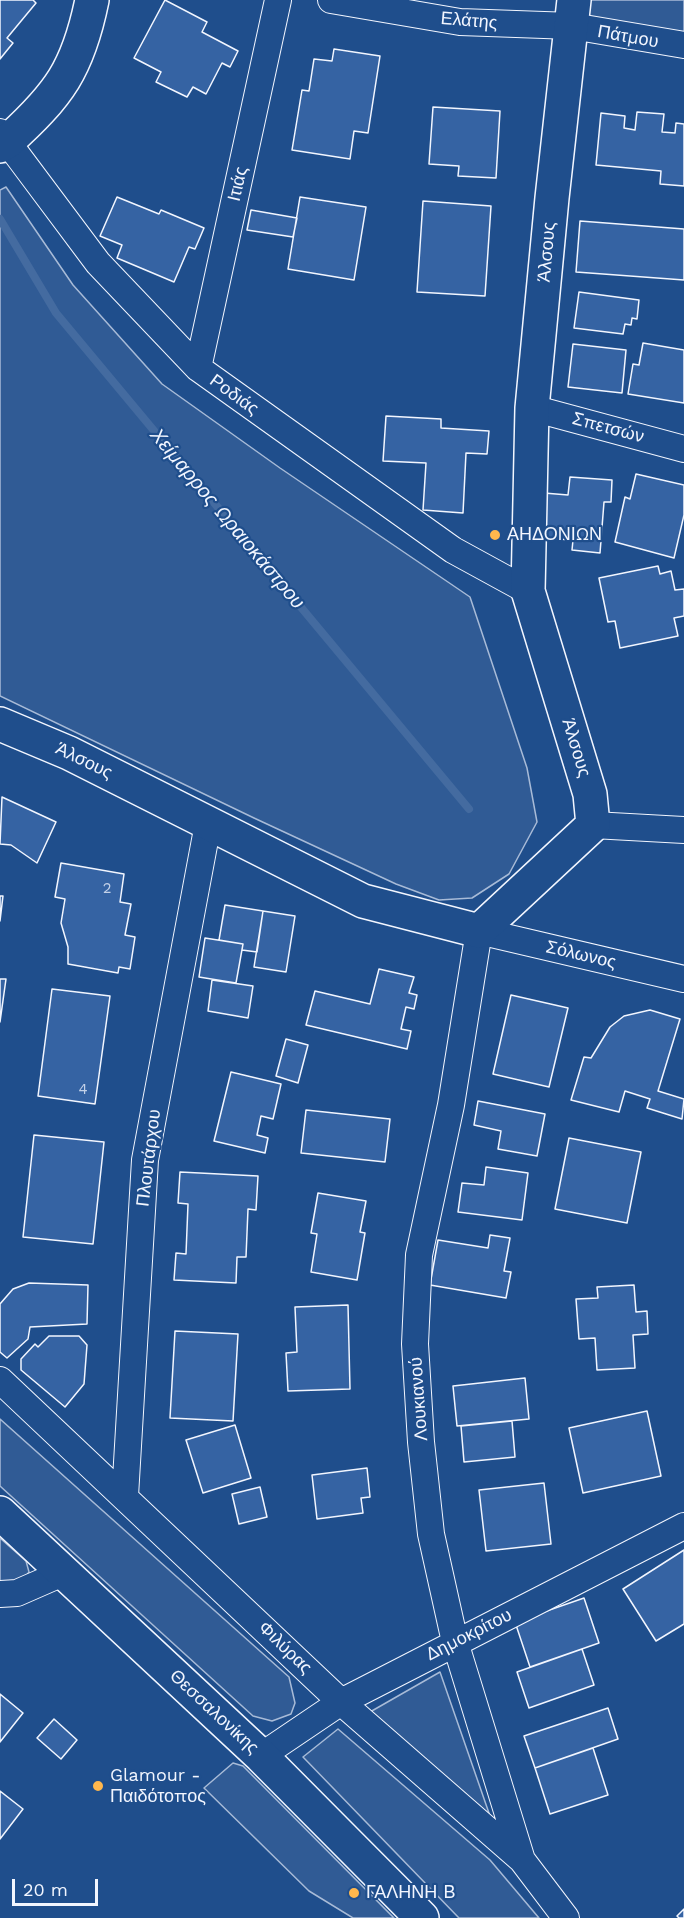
<!DOCTYPE html>
<meta charset="utf-8">
<style>
body{margin:0}
#map{position:relative;width:684px;height:1918px;overflow:hidden;background:#1f4e8c;font-family:"Work Sans",sans-serif}
canvas{display:block}
.scale{position:absolute;left:12px;top:1879px;width:86px;height:27px;box-sizing:border-box;border:3px solid #f2f6ff;border-top:0;padding-left:8px;font-size:18px;line-height:21px;white-space:nowrap;color:#f2f6ff;-webkit-text-stroke:4px #1f4e8c;paint-order:stroke}
</style>
<div id="map">
<canvas width="684" height="1918"></canvas>
<div class="scale">20 m</div>
</div>
<script>
const g = document.querySelector('canvas').getContext('2d');
g.lineJoin = 'round';
function fillPath(path, color) { g.fillStyle = color; g.fill(path, 'evenodd'); }
function stroke(path, color, width, dash) { g.strokeStyle = color; g.lineWidth = width; g.lineCap = dash ? 'butt' : 'round'; g.setLineDash(dash || []); g.stroke(path); }
function label(font, color, halo, rows, align = 'center') {
  g.font = font + ' "Work Sans",sans-serif'; g.lineWidth = 4.5; g.setLineDash([]); g.textBaseline = 'middle'; g.strokeStyle = halo; g.fillStyle = color; for (const [text, x, y, turn = 0] of rows) {
    g.save(); g.translate(x, y); g.rotate((+turn || 0) * Math.PI / 180); g.textAlign = isNaN(turn) ? turn : align; if (halo) g.strokeText(text, 0, 0); g.fillText(text, 0, 0); g.restore();
  }
}
const built = new Path2D(`
 M 582,0 L 684,0 L 684,37 L 581,20 Z
 M 6,187 L 73,285 L 162,384 L 280,468 L 470,597 L 527,768 L 537,822 L 509,874 L 472,898 L 439,900 L 396,884 L 254,818 L 0,696 L 0,190 Z
 M 0,1419 L 289,1677 L 295,1703 L 291,1714 L 272,1721 L 253,1716 L 0,1486 Z
 M 0,1538 L 26,1561 L 29,1572 L 24,1579 L 0,1583 Z
 M 440,1672 L 490,1816 L 370,1712 Z
 M 338,1729 L 490,1860 L 539,1918 L 459,1918 L 303,1757 Z
 M 233,1763 L 243,1766 L 394,1918 L 353,1918 L 309,1891 L 204,1788 Z`);
fillPath(built, '#305b95');
stroke(built, '#a8bbd7', 1.5);
stroke(new Path2D(`
 M 0,219 L 56,313 L 469,809`), '#446ba0', 8);
const building = new Path2D(`
 M 0,0 L 33,0 L 36,3 L 7,38 L 13,43 L 0,59 Z
 M 165,0 L 207,22 L 202,32 L 238,51 L 230,67 L 222,63 L 206,94 L 193,87 L 187,97 L 156,82 L 161,72 L 134,58 Z
 M 334,49 L 380,56 L 368,133 L 354,131 L 350,159 L 292,150 L 302,90 L 309,91 L 314,59 L 332,61 Z
 M 433,107 L 500,111 L 496,178 L 458,176 L 459,166 L 429,164 Z
 M 637,112 L 664,114 L 662,132 L 675,133 L 676,123 L 684,124 L 684,186 L 660,184 L 661,171 L 596,165 L 601,113 L 625,116 L 624,128 L 635,130 Z
 M 117,197 L 159,214 L 161,210 L 204,228 L 195,249 L 189,247 L 174,282 L 117,258 L 122,245 L 100,236 Z
 M 300,197 L 366,207 L 354,280 L 288,269 Z
 M 423,201 L 491,206 L 485,296 L 417,292 Z
 M 251,210 L 297,218 L 293,237 L 247,230 Z
 M 580,221 L 684,229 L 684,280 L 576,272 Z
 M 579,292 L 639,300 L 637,319 L 632,318 L 631,325 L 625,324 L 623,334 L 574,328 Z
 M 643,343 L 684,350 L 684,403 L 628,394 L 633,364 L 639,365 Z
 M 573,344 L 626,350 L 622,393 L 568,387 Z
 M 386,416 L 441,419 L 441,428 L 489,431 L 487,454 L 466,453 L 463,513 L 423,510 L 426,463 L 383,461 Z
 M 636,474 L 684,485 L 684,515 L 674,558 L 615,542 L 625,497 L 630,499 Z
 M 570,477 L 612,480 L 611,502 L 604,502 L 600,553 L 572,550 L 573,540 L 541,538 L 544,493 L 568,495 Z
 M 658,566 L 660,574 L 671,571 L 675,590 L 684,589 L 684,616 L 674,618 L 678,636 L 620,648 L 615,621 L 608,622 L 599,578 Z
 M 2,797 L 56,822 L 37,863 L 11,845 L 0,844 Z
 M 61,863 L 124,874 L 120,902 L 131,904 L 125,935 L 135,937 L 130,969 L 119,967 L 118,973 L 68,964 L 68,947 L 61,923 L 65,899 L 55,897 Z
 M 0,896 L 3,896 L 0,921 Z
 M 225,905 L 263,911 L 257,952 L 242,950 L 243,944 L 219,940 Z
 M 263,911 L 295,916 L 286,972 L 254,967 Z
 M 205,938 L 243,944 L 236,983 L 199,977 Z
 M 379,969 L 414,977 L 409,993 L 417,995 L 414,1009 L 406,1007 L 401,1029 L 411,1031 L 407,1049 L 306,1025 L 315,991 L 370,1004 Z
 M 0,979 L 6,979 L 0,1022 Z
 M 212,980 L 253,986 L 248,1018 L 208,1011 Z
 M 52,989 L 110,996 L 95,1104 L 38,1096 Z
 M 511,995 L 568,1008 L 549,1087 L 493,1074 Z
 M 650,1010 L 680,1019 L 658,1091 L 684,1099 L 682,1119 L 647,1108 L 650,1099 L 625,1091 L 619,1112 L 571,1100 L 584,1057 L 591,1058 L 610,1027 L 624,1016 Z
 M 286,1039 L 308,1045 L 298,1083 L 276,1076 Z
 M 231,1072 L 281,1084 L 273,1119 L 261,1116 L 257,1135 L 268,1138 L 265,1153 L 214,1141 Z
 M 478,1101 L 545,1114 L 537,1156 L 498,1149 L 501,1131 L 474,1125 Z
 M 306,1110 L 390,1119 L 385,1162 L 301,1153 Z
 M 34,1135 L 104,1142 L 93,1244 L 23,1237 Z
 M 569,1138 L 641,1152 L 627,1223 L 555,1209 Z
 M 486,1167 L 528,1173 L 522,1220 L 458,1212 L 462,1183 L 484,1185 Z
 M 180,1172 L 258,1176 L 256,1210 L 248,1209 L 246,1257 L 237,1257 L 236,1283 L 174,1280 L 176,1253 L 186,1254 L 188,1204 L 178,1203 Z
 M 318,1193 L 366,1201 L 360,1232 L 365,1233 L 357,1280 L 311,1272 L 317,1234 L 311,1233 Z
 M 490,1235 L 510,1238 L 504,1271 L 511,1272 L 506,1298 L 430,1285 L 438,1240 L 488,1248 Z
 M 29,1283 L 88,1285 L 87,1324 L 30,1327 L 28,1339 L 7,1358 L 0,1352 L 0,1304 L 13,1289 Z
 M 634,1285 L 636,1312 L 647,1311 L 648,1334 L 633,1335 L 635,1368 L 597,1370 L 595,1338 L 579,1339 L 576,1299 L 598,1298 L 597,1287 Z
 M 348,1305 L 350,1389 L 288,1391 L 286,1353 L 297,1352 L 295,1307 Z
 M 175,1331 L 238,1334 L 233,1421 L 170,1418 Z
 M 49,1336 L 79,1336 L 87,1345 L 84,1384 L 65,1407 L 21,1370 L 21,1359 L 35,1344 L 38,1347 Z
 M 525,1378 L 529,1419 L 457,1426 L 453,1386 Z
 M 647,1411 L 661,1476 L 583,1493 L 569,1428 Z
 M 512,1421 L 515,1457 L 464,1462 L 461,1426 Z
 M 235,1425 L 251,1478 L 203,1493 L 186,1440 Z
 M 367,1468 L 370,1497 L 361,1498 L 363,1513 L 317,1519 L 312,1475 Z
 M 544,1483 L 551,1544 L 486,1551 L 479,1490 Z
 M 260,1487 L 267,1517 L 239,1524 L 232,1494 Z
 M 684,1550 L 684,1624 L 656,1641 L 623,1589 Z
 M 584,1598 L 599,1643 L 530,1667 L 515,1622 Z
 M 582,1649 L 594,1685 L 529,1708 L 517,1672 Z
 M 0,1694 L 23,1713 L 0,1742 Z
 M 608,1708 L 618,1739 L 535,1768 L 524,1736 Z
 M 54,1719 L 77,1740 L 61,1759 L 37,1738 Z
 M 593,1748 L 608,1795 L 550,1814 L 535,1768 Z
 M 0,1791 L 23,1809 L 0,1839 Z
 M 684,1909 L 684,1918 L 679,1918 L 677,1916 Z`);
fillPath(building, '#3563a3');
stroke(building, '#f2f6ff', 1.5);
const street = new Path2D(`
 M 331,0 L 460,22 L 572,26 L 684,45
 M 0,132 L 98,263 L 198,368 L 453,550 L 528,591
 M 198,368 L 278,0
 M 532,408 L 684,449
 M 593,825 L 684,830
 M 0,1380 L 341,1702 L 522,1860 L 566,1918
 M 125,1496 L 145,1160 L 208,824
 M 0,1594 L 17,1593 L 65,1572
 M 261,1756 L 341,1702 L 684,1526
 M 522,1860 L 455,1642 L 431,1534 L 421,1442 L 415,1344 L 419,1255 L 451,1105 L 479,931 L 684,979`);
const secondary = new Path2D(`
 M 0,146 L 7,142 C 59,95 78,69 92,0
 M 0,724 L 69,753 L 363,901 L 479,931 L 593,825 L 590,794 L 528,591 L 532,408 L 552,198 L 574,0
 M 0,1513 L 261,1756 L 422,1918`);
stroke(street, '#f2f6ff', 28);
stroke(secondary, '#f2f6ff', 36);
stroke(street, '#1f4e8c', 26);
stroke(secondary, '#1f4e8c', 33);
for (const [x, y, r, color] of [
 [495,535,6,"#ffb74d"],
 [98,1786,6,"#ffb74d"],
 [354,1893,6,"#ffb74d"]
]) { const dot = new Path2D(); dot.arc(x, y, r, 0, 2 * Math.PI); g.fillStyle = color; g.fill(dot); stroke(dot, '#1f4e8c', 2); }
label('15px', '#c3d1e8', null, [
 ["2",107,889],
 ["4",83,1090]
]);
label('18px', '#f2f6ff', '#1f4e8c', [
 ["Ελάτης",469,21,5],
 ["Πάτμου",628,37,10],
 ["Ιτιάς",238,184,-77],
 ["Άλσους",547,252,-85],
 ["Ροδιάς",234,395,36],
 ["Σπετσών",608,428,15],
 ["Άλσους",576,748,73],
 ["Άλσους",84,761,26],
 ["Σόλωνος",581,955,13],
 ["Πλουτάρχου",149,1158,-83],
 ["Λουκιανού",419,1399,-94],
 ["Δημοκρίτου",469,1635,-27],
 ["Φιλύρας",285,1648,44],
 ["Θεσσαλονίκης",214,1712,43]
]);
label('18px', '#f2f6ff', '#1f4e8c', [
 ["ΑΗΔΟΝΙΩΝ",507,535],
 ["Glamour -",110,1776],
 ["Παιδότοπος",110,1797],
 ["ΓΑΛΗΝΗ Β",366,1893]
], 'left');
label('italic 20px', '#f2f6ff', '#1f4e8c', [
 ["Χείμαρρος Ωραιοκάστρου",227,519,50]
]);
</script>
